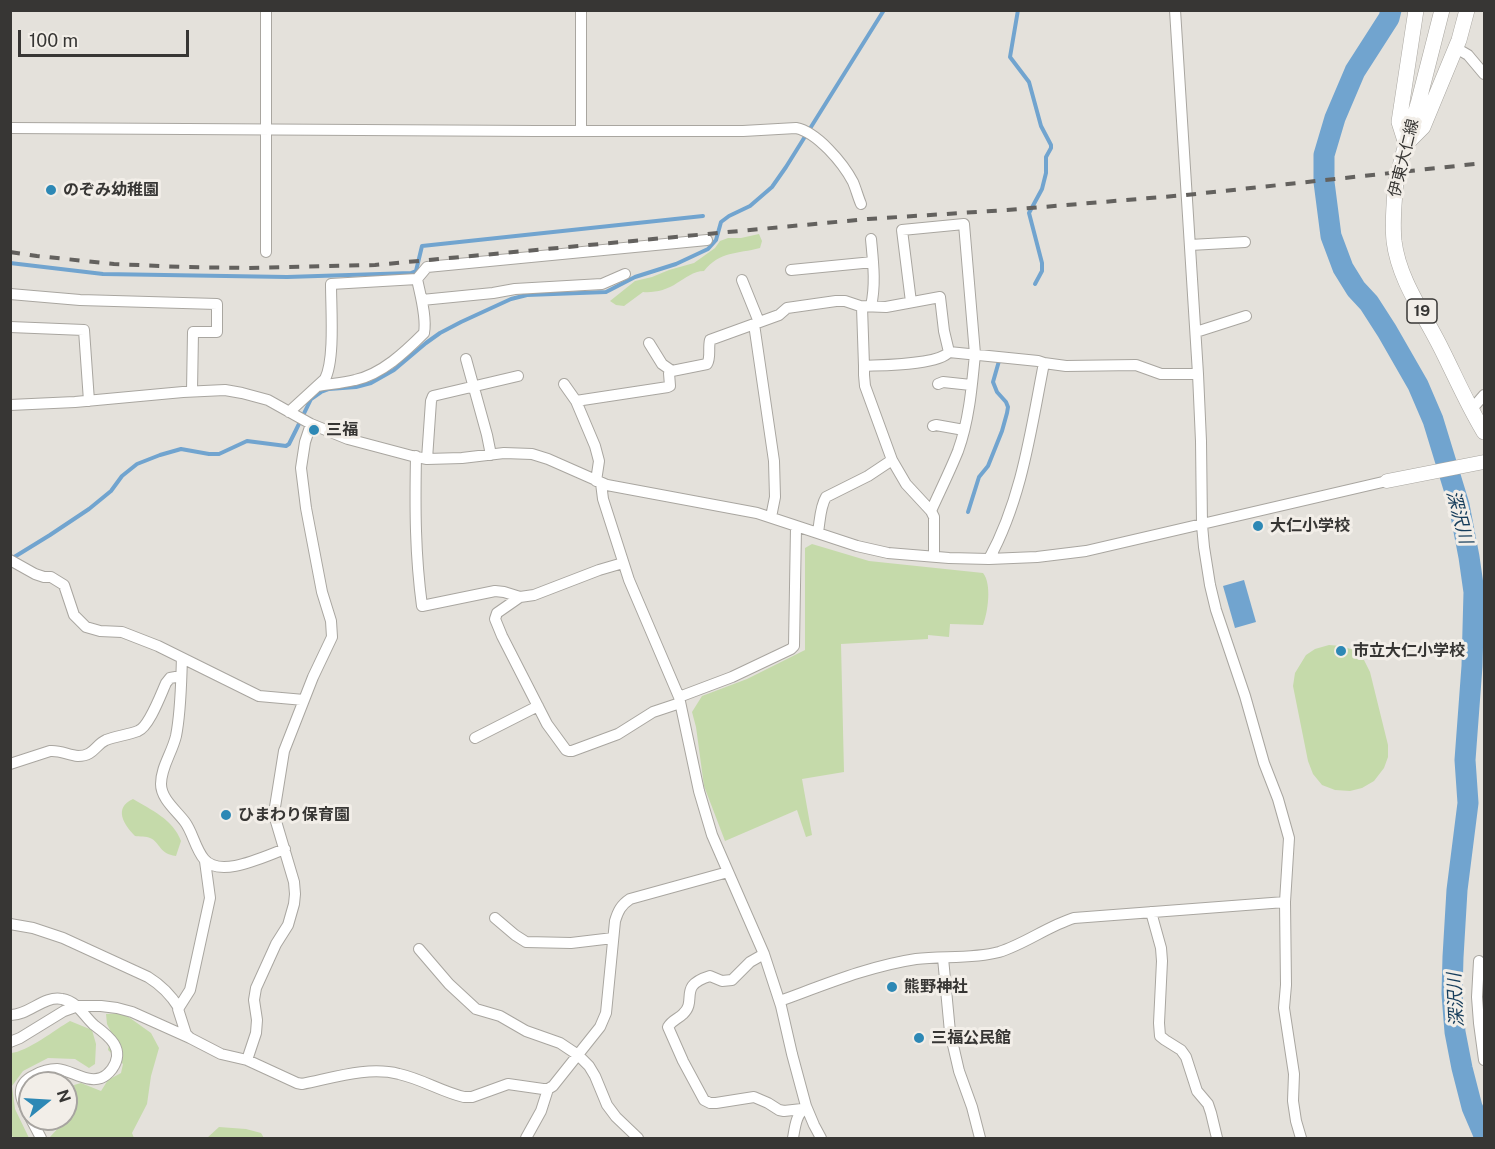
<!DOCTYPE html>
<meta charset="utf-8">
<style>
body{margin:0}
#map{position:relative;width:1495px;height:1149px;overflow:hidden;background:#e4e1db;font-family:"Public Sans",sans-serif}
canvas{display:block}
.frame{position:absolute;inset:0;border:12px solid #373634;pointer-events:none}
.north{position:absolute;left:18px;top:1071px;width:60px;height:60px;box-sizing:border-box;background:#f2eee8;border:2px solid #a7a4a0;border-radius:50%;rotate:72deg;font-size:16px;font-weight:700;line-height:24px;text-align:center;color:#373634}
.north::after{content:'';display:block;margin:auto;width:21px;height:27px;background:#2d88b5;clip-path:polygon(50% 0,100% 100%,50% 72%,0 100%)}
.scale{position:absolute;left:18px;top:30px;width:171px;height:27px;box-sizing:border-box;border:3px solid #373634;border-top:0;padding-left:8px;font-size:18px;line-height:21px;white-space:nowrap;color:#373634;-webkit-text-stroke:4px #f2eee8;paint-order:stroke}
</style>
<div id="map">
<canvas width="1495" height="1149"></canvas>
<div class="frame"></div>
<div class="north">N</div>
<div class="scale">100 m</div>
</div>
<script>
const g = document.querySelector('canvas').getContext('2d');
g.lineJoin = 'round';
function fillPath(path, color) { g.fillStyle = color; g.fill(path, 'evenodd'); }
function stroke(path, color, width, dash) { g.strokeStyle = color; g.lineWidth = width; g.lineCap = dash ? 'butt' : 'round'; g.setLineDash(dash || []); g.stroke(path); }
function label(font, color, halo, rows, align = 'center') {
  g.font = font + ' "Public Sans","Noto Sans JP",sans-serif'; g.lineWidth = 6; g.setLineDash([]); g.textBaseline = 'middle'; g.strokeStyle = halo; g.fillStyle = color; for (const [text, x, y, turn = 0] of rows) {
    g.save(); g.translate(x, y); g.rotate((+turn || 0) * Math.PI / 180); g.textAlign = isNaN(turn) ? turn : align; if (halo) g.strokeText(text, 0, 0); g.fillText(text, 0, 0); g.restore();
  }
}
fillPath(new Path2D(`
 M 759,234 L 762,241 L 760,248 C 737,254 720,251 704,271 C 693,271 686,278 677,283 C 667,290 654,293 643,292 L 624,306 L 616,305 L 610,301 L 635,281 L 652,277 L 669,270 L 694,263 L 715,248 L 720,241 L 728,238 L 741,238 Z
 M 812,544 L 869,561 L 983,573 C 992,584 988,612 983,625 L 950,624 L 949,637 L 928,635 L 928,639 L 841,644 L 844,772 L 802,779 L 812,835 L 806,837 L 797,810 L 725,841 L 704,786 L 696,727 L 692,712 L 702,696 L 747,679 L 805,650 L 805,548 Z
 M 1329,645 L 1341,646 L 1354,650 L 1364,660 L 1370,672 L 1388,745 L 1388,757 L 1384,768 L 1374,781 L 1362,788 L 1350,791 L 1335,790 L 1322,785 L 1313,774 L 1308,761 L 1293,686 L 1295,673 L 1306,655 L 1315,649 Z
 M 133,799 C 151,810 173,819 181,841 L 176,856 C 159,854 160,842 150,838 C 147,836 139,837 135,836 C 124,825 113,808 133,799 Z
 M 123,1013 L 151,1033 L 159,1048 L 151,1076 L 147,1104 L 132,1133 L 134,1138 L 51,1138 L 50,1137 L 60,1126 L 74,1116 L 76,1100 L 74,1085 L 81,1083 L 101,1091 L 108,1080 L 121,1073 L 123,1064 L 108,1050 L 111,1032 L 107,1024 L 106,1014 Z
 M 70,1021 L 92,1030 L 96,1044 L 95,1064 L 89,1068 L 75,1059 L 48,1058 L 23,1071 L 12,1086 L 15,1109 L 29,1138 L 14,1138 L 10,1134 L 11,1053 C 27,1052 56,1029 70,1021 Z
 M 219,1127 L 246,1129 L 261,1133 L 264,1138 L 207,1138 Z`), '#c5daaa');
fillPath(new Path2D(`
 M 1244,580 L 1256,622 L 1235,628 L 1223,586 Z`), '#71a4cf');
stroke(new Path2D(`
 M 1018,10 L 1010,57 L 1029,82 L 1041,126 L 1051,145 L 1051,148 L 1046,157 L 1046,173 L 1042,189 L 1029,213 L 1042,263 L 1042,271 L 1035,284
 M 10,263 L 103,274 L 287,277 L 411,273 L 416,271 L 422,246 L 703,216
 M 968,512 L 979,477 L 988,466 L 1002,431 L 1007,413 L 1008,407 L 1006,402 L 997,392 L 993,382 L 999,361
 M 11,559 L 50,535 L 89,509 L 111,491 L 122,476 L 137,464 L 160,455 L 181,449 L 209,454 L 219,454 L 247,441 L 286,446 L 289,444 L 296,430 L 311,399 L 321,392 L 329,389 L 356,387 L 371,383 L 394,370 L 426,343 L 440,333 L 461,322 L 511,299 L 527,295 L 606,292 L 635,277 L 676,264 L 708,249 L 716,240 L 721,222 L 729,216 L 750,206 L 772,187 L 786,167 L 884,10`), '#71a4cf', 4);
stroke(new Path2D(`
 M 1391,10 L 1389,18 L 1355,71 L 1335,118 L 1324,155 L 1324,182 L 1331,236 L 1343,268 L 1356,289 L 1369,303 L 1387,331 L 1418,385 L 1433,420 L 1459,505 L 1469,557 L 1474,592 L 1472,666 L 1465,760 L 1468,803 L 1457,890 L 1453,957 L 1452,994 L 1455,1032 L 1462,1068 L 1472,1107 L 1484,1135`), '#71a4cf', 21);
const street = new Path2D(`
 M 1175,10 L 1198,374 L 1201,441 L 1202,525 L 1204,547 L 1210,585 L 1216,610 L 1245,696 L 1264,763 L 1278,799 L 1289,838 L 1285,902 L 1286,985 L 1284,1008 L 1294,1074 L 1293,1101 L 1296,1121 L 1301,1138
 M 1456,48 L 1468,55 L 1484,74
 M 10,128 L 536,131 L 743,131 L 796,128 C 817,132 843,163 853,182 C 856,189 858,197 861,204
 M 581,131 L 581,10
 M 1190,245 L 1245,242
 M 266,252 L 266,10
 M 791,270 L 873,262
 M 742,280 L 759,322
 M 10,294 L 80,300 L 217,304 L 217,332 L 193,332 L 192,391
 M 422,300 L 493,293 L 515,289 L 602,284 L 625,274
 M 911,302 L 902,230 L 964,224 L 975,354 C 972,386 969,421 958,451 C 950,471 940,491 931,511
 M 871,306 C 876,284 873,261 871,239
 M 862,307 L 864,366
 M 754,324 L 774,461 L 775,497 L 771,517
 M 10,327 L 84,330 L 89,401
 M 1196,332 L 1246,316
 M 649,343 L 662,364 L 672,371
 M 466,359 L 487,435 L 491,455
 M 564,384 L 576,401
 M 938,384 L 943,382 L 971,385
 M 318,386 C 330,384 343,383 355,380 C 382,374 405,352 424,333 C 427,317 420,294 417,279
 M 10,405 L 75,402 L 183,392 L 225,390 L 242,393 L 268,400 L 311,424 L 348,439 L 412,456 L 427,459 L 462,458 L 504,453 L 532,454 L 548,459 L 607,485 L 757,513 L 857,546 L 888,553 L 949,558 L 989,559 L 1037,557 L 1086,551 L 1387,481
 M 1471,410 L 1484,395
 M 289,412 L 325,379 C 335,359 331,309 331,284 L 417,279 L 427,267 L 707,240
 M 933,426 L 936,425 L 964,430
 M 416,456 C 415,508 415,554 422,606 L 495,591 L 504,592 L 520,597 L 534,595 L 599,570 L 623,563
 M 427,459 L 431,401 L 433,396 L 518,376
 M 892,460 L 906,484 L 931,511 L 934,517 L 934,557
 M 596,481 L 599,461 L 595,446 L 576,401 L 668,387 L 670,386 L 669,373 L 672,371 L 707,364 C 711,358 708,348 710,340 L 779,315 L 787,308 L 836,301 L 845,301 L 860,306 L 886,307 L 940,297 L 944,331 L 949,352
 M 601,483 L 603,499 L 629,580 L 679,697 L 699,791 L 712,835 L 764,954 L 781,1006 L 792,1054 L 806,1106 L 814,1125 L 821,1138
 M 818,532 C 820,521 820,507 826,497 L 868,476 L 892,460 L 865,386 L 864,375 L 864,366 C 883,365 938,365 949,352 L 1038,361 L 1044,363
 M 989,559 C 1022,499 1031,429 1044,363 L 1066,366 L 1136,365 L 1161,374 L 1198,374
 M 10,560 L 35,574 L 44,577 L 51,577 L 64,585 L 74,615 L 86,627 L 100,631 L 122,632 L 158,646 L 259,696 L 304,700
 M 520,597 L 497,613 L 495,619 L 502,636 L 547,724 L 566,750 L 569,751 L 572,751 L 618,734 L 653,712 L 680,703
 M 182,658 C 181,684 181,711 176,736 C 172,753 161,767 161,784 C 161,799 177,811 185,822 C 193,833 195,848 204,859 C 220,879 265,856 285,849
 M 679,697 L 732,677 L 791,649 L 794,646 L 796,527
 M 475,738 L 538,706
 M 10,764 L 50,751 C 60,750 68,755 78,756 C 94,756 95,745 106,740 C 116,736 128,735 138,731 C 149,727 161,694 166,683 L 170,678 L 181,676
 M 205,861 L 210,898 L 190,990 L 178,1009 L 186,1034 L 190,1038 L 221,1054 L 247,1060 L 297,1083 L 302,1084 C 333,1078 368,1066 399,1074 C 422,1079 442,1092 464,1097 L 472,1097 L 508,1084 L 543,1089 L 548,1089 L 553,1086 L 600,1027 L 606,1013 L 615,921 C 618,911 621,905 630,899 L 728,872
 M 1151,912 L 1161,948 L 1162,961 L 1159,1023 L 1160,1036 L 1165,1040 L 1181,1050 L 1186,1057 L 1197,1091 L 1208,1104 L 1211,1113 L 1217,1138
 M 495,918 L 515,935 L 526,942 L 571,943 L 613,938
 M 10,924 L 33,928 L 63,938 L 148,977 C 161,985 171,995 179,1008
 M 419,949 L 449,984 L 476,1009 L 500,1016 L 526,1031 L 560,1043 L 578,1055 L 589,1066 L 595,1076 L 607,1105 L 616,1117 L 638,1138
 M 764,954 L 750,962 L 732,980 L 722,981 L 710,976 C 677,986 698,1000 683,1014 C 678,1019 672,1020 668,1027 L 683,1061 L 704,1100 L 710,1103 L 716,1103 L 754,1097 L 768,1103 L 779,1110 L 784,1111 L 802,1109
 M 943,958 L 950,1032 L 959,1071 L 972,1107 L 980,1138
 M 1479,961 L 1477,997 L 1479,1023 L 1484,1060
 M 780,1001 C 824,985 869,966 916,959 C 943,956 973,959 999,952 C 1025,944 1048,926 1074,918 L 1285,902
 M 10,1015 C 28,1016 44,995 62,999 C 78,1002 83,1015 94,1025 C 109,1036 126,1049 112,1069 C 109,1073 106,1076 101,1078 C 86,1083 71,1070 57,1069 C 48,1069 42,1071 35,1075 C 13,1085 21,1101 30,1117
 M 10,1042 L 20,1038 L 64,1011 L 78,1006 L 101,1006 L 117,1008 L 132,1012 L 190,1038
 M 247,1060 L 256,1033 L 257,1020 L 254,1000 L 256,988 L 276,944 L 288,925 L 294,904 L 295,894 L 294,882 L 275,818 L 275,807 L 284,751 L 313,677 L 332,637 L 331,621 L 322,592 L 306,508 L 301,468 L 305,442 L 311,424
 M 31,1119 L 41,1138
 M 526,1138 L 541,1111 L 548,1089
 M 793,1138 C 795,1127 796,1114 806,1107`);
const secondary = new Path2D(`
 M 1387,481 L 1484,462`);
const primary = new Path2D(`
 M 1406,144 L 1423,127 L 1459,40 L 1467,10
 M 1406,144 L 1418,104 L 1442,10
 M 1406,144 L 1399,122 L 1416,10
 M 1396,181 C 1394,201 1392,221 1394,241 C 1399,281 1425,315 1442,350 C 1456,378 1468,406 1484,432`);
stroke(street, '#a9a6a0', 12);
stroke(secondary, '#a9a6a0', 15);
stroke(primary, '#a9a6a0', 16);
stroke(street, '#fff', 10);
stroke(secondary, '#fff', 14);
stroke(primary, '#fff', 15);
stroke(new Path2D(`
 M 10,252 L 37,256 L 114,264 L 183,267 L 248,268 L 375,265 L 868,219 L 1007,210 L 1186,195 L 1484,163`), '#63615e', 4, [10, 10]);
const primaryBridge = new Path2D(`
 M 1396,181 L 1406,144`);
stroke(primaryBridge, '#a9a6a0', 16, []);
stroke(primaryBridge, '#fff', 15);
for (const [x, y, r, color] of [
 [51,190,6,"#2d88b5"],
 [314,430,6,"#2d88b5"],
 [1258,526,6,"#2d88b5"],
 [1341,651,6,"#2d88b5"],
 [226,815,6,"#2d88b5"],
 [892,987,6,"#2d88b5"],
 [919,1038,6,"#2d88b5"]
]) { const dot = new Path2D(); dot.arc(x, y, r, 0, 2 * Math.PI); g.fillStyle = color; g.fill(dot); stroke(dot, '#f2eee8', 2); }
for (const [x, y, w] of [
 [1422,311,30]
]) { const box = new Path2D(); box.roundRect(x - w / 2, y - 12, w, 24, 4.5); g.fillStyle = '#f2eee8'; g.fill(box); stroke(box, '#373634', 1.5); }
label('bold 15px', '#373634', null, [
 ["19",1422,311]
]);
label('16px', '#373634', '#f2eee8', [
 ["伊東大仁線",1404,158,-76]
]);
label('bold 16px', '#373634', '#f2eee8', [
 ["のぞみ幼稚園",63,190],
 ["三福",326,430],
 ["大仁小学校",1270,526],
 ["市立大仁小学校",1353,651],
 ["ひまわり保育園",238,815],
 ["熊野神社",904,987],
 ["三福公民館",931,1038]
], 'left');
label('italic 18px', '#163d5b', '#f2eee8', [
 ["深沢川",1459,517,75],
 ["深沢川",1456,1000,-93]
]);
</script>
